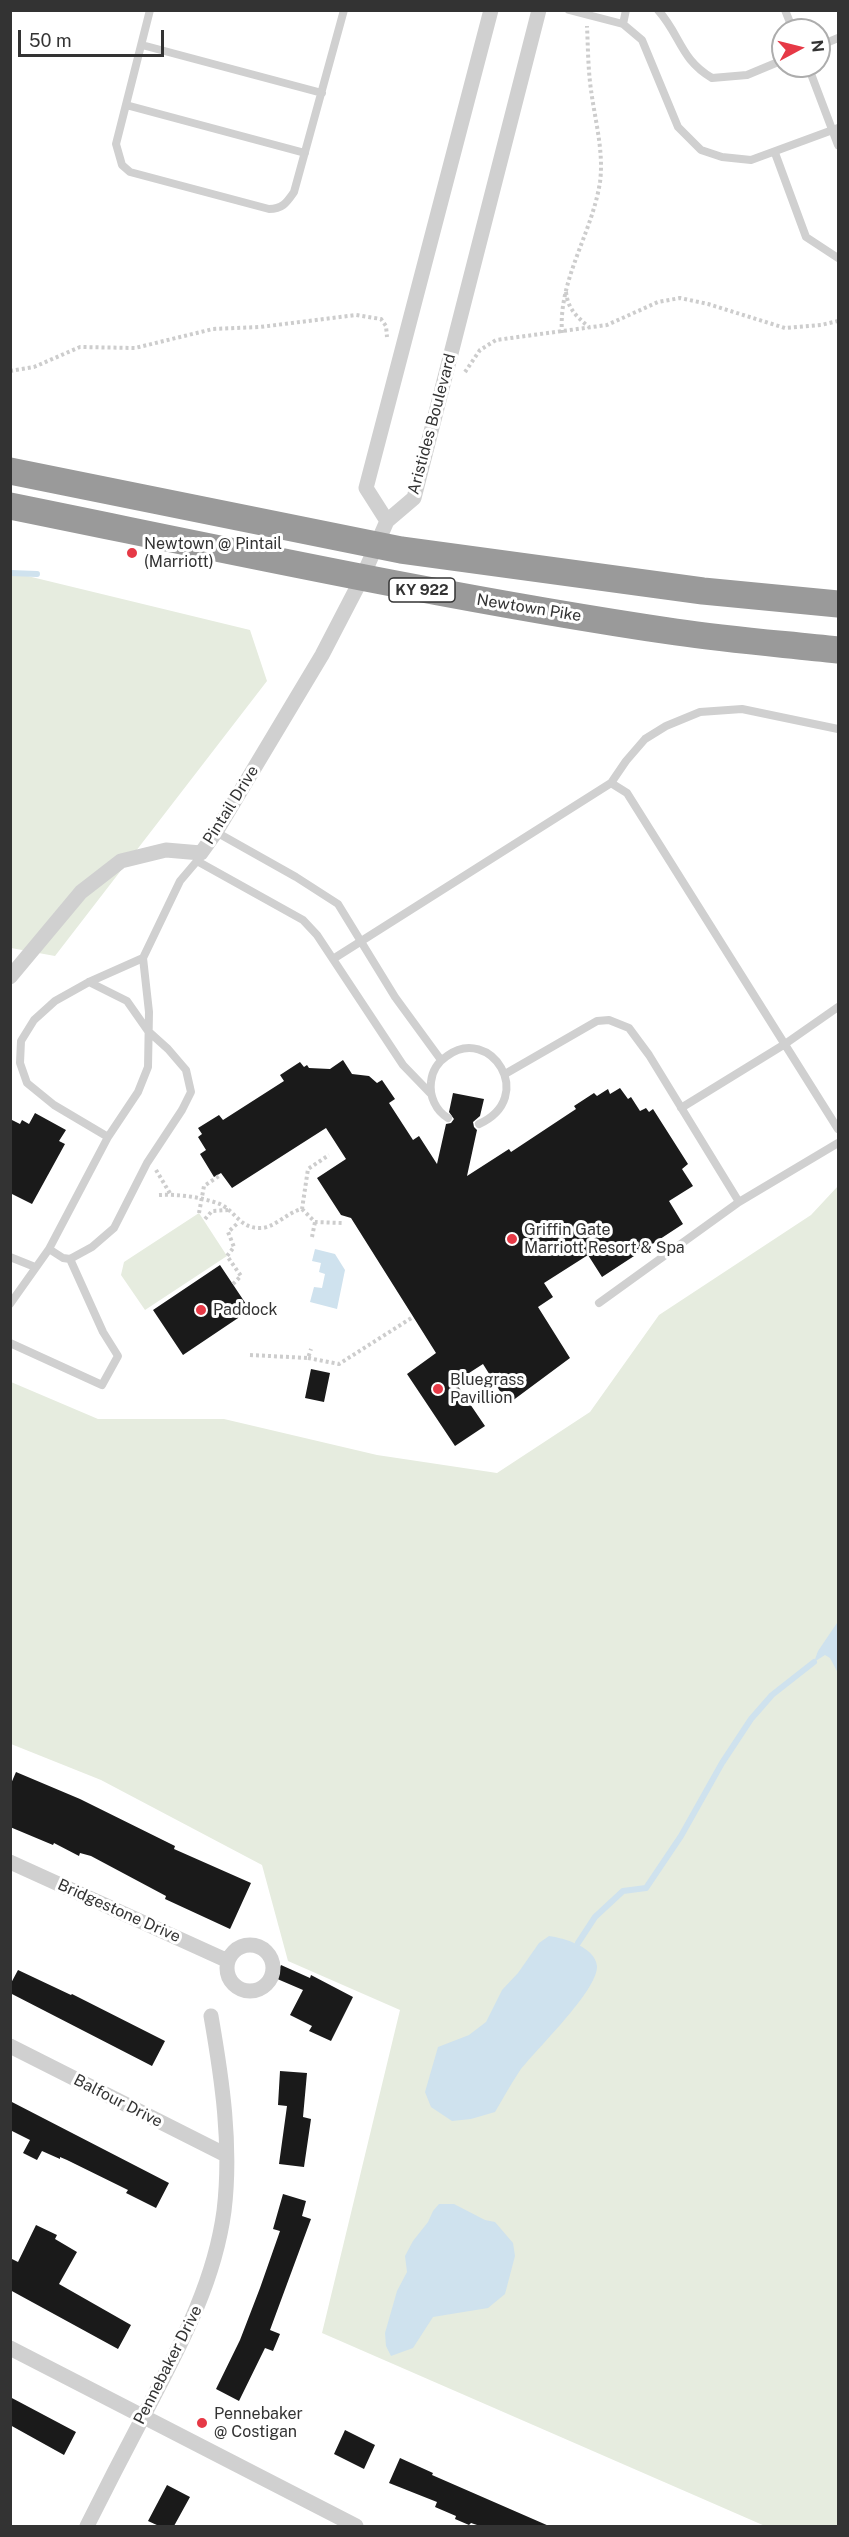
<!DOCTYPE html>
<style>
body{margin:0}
#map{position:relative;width:849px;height:2537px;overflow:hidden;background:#fff;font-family:"Public Sans",sans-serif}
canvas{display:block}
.frame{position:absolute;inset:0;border:12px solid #333;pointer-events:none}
.north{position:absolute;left:771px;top:18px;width:60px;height:60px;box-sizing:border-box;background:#fff;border:2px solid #adadad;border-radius:50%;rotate:83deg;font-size:16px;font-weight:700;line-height:24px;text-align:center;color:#333}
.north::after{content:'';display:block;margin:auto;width:21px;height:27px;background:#e63946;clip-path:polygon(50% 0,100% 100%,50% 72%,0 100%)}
.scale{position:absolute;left:18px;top:30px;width:146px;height:27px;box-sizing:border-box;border:3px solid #333;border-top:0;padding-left:8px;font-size:18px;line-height:21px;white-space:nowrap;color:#333;-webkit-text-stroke:4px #fff;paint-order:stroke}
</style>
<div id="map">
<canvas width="849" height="2537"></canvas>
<div class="frame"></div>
<div class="north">N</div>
<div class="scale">50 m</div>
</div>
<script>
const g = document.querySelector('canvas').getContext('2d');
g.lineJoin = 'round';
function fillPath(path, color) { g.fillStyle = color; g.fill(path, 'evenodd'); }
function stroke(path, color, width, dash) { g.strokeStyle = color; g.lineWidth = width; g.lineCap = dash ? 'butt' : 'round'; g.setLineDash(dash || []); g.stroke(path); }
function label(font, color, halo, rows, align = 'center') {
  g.font = font + ' "Public Sans",sans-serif'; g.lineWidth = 6; g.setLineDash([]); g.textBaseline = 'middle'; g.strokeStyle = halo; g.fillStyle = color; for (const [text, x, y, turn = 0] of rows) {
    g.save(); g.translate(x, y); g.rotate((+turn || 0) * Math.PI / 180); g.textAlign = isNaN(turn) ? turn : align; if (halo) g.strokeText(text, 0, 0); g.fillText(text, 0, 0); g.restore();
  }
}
fillPath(new Path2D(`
 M 11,572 L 250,630 L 267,681 L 55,956 L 11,948 Z
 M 838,1186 L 838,2526 L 765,2526 L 322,2333 L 400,2010 L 288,1961 L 262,1865 L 101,1780 L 11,1744 L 11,1382 L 98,1419 L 224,1419 L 377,1455 L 497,1473 L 590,1412 L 659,1315 L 811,1215 Z
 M 199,1213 L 227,1256 L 145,1310 L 121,1275 L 124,1262 Z`), '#e6ecdf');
fillPath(new Path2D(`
 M 315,1249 L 335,1254 L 345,1270 L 337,1309 L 310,1302 L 314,1287 L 322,1288 L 325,1274 L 319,1272 L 321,1263 L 312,1261 Z
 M 837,1623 L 838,1623 L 838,1673 L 830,1658 L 825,1655 L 814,1662 L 818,1651 Z
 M 549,1936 C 564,1938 595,1947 597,1966 C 598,1991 534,2051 519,2072 C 510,2085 503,2099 495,2112 L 471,2119 L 452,2121 L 431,2107 L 425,2092 L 438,2047 L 469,2035 L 486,2022 L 502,1990 L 518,1973 L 539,1943 Z
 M 439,2204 L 454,2204 L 485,2220 L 495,2222 L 513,2243 L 515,2256 L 505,2294 L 488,2308 L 433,2317 L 413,2348 L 391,2356 L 386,2346 L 385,2333 L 397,2291 L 407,2272 L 405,2256 L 413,2241 L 428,2222 L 433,2211 Z`), '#cfe2ee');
stroke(new Path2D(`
 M 10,573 L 37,574
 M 578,1943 L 595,1917 L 623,1891 L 646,1888 L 681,1836 L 722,1763 L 751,1719 L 772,1695 L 814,1662`), '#cfe2ee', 6);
fillPath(new Path2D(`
 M 343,1060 L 352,1074 L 369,1076 L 377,1083 L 382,1080 L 395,1099 L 389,1103 L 413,1140 L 419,1136 L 437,1164 L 446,1124 L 451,1123 L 454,1119 L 449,1112 L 453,1093 L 484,1099 L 480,1116 L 473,1122 L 474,1127 L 477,1130 L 467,1176 L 509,1149 L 511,1152 L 576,1109 L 574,1106 L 594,1093 L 597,1096 L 608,1089 L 610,1094 L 620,1088 L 628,1099 L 631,1097 L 640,1111 L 646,1108 L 649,1112 L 653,1109 L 688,1164 L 682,1169 L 693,1186 L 669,1201 L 683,1224 L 602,1277 L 588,1255 L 544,1283 L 553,1297 L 538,1307 L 570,1358 L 508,1404 L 483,1364 L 455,1382 L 485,1426 L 455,1446 L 407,1374 L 436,1353 L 351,1218 L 341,1215 L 317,1178 L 346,1159 L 326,1128 L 232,1188 L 221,1173 L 214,1177 L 200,1154 L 206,1150 L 198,1137 L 202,1134 L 198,1128 L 219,1115 L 223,1120 L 284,1081 L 280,1075 L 300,1062 L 304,1067 L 307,1065 L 309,1068 L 330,1069 Z
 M 35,1113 L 66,1130 L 59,1141 L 65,1144 L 32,1204 L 10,1193 L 10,1119 L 20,1124 L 22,1120 L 29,1124 Z
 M 220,1265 L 250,1310 L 183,1355 L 153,1310 Z
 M 311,1369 L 330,1373 L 324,1402 L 305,1398 Z
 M 16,1772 L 80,1799 L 175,1846 L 174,1849 L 251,1883 L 231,1927 L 230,1929 L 165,1899 L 166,1896 L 91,1856 L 80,1853 L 79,1856 L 54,1843 L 53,1845 L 10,1827 L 10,1786 Z
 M 281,1965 L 310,1978 L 311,1975 L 353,1997 L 331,2041 L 309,2031 L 312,2026 L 290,2015 L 303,1990 L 275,1978 Z
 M 18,1970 L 71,1995 L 72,1994 L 165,2041 L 152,2066 L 10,1993 L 10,1985 Z
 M 280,2071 L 307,2073 L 303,2117 L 311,2119 L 304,2167 L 279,2164 L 287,2106 L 278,2105 Z
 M 10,2101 L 169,2183 L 156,2208 L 126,2193 L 128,2190 L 67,2160 L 60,2157 L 60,2159 L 42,2151 L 37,2160 L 23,2153 L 30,2140 L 10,2130 Z
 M 283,2194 L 306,2201 L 302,2216 L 311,2219 L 270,2330 L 280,2334 L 273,2351 L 265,2348 L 239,2401 L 216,2389 L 240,2340 L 260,2288 L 280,2231 L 273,2229 Z
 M 36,2225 L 57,2235 L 55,2239 L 77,2252 L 59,2284 L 131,2325 L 118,2349 L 10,2290 L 10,2258 L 18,2262 Z
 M 10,2397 L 76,2432 L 64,2455 L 10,2425 Z
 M 345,2430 L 375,2445 L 364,2469 L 334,2454 Z
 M 400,2458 L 433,2473 L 432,2475 L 549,2526 L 480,2526 L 471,2523 L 469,2525 L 455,2519 L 456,2516 L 435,2507 L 437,2502 L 389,2483 Z
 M 167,2485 L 190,2497 L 174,2526 L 159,2526 L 148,2521 Z`), '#1a1a1a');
stroke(new Path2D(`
 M 566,292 C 568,309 576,316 589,327
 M 562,333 C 558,280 592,234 600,182 C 604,152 595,120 591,90 C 588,69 588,47 587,26
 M 10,371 L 34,367 L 80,347 L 135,348 L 213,329 L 260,327 L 356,315 L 381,319 L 386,326 L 387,337
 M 465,372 L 480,350 L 496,340 L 607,325 L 658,302 L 680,298 L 708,304 L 785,328 L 821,325 L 838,321
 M 156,1170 L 171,1195
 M 159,1195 C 179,1194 201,1197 220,1204 C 235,1211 240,1228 259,1228 C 274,1229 287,1212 302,1209 L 308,1169 L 329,1155
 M 302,1209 L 315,1222 L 342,1223
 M 199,1213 L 204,1186 L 219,1176
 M 205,1219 L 212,1211 L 228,1210
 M 312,1237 L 315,1222
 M 233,1284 L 241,1276 L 227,1256 L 234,1247 L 228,1232 L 239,1222
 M 250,1355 L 308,1358 L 311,1349
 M 308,1358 L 339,1364 L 413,1317`), '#cdcdcd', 4, [3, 3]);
stroke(new Path2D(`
 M 150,10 L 116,144 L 122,165 L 130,172 L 269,209 C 283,209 287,202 294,192 L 344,10
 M 569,10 L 623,24 L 642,40 L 678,127 L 701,150 L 722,157 L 751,160 L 838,128
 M 658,10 C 681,36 680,59 712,78 L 747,75 L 783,60
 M 785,10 L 793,30
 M 623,24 L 626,10
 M 142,45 L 322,93
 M 819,46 L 838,38
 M 808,66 L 838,145
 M 126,105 L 305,153
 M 775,153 L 806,237 L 838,258
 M 611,783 L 627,793 L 838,1129
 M 216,832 L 296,877 L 338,904 L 395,997 L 441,1060
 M 197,861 L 303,920 L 317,935 L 403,1065 L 431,1094
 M 143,958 L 149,1012 L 148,1067 L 138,1092 L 108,1137 L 54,1105 L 27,1083 L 20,1063 L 21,1041 L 34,1020 L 55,1001 L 89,982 L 143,958 L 180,881 L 197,861 L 201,853
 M 333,959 L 611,783 L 626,761 L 645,739 L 666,726 L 700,712 L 742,709 L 838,729
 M 89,982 L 127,1001 L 148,1031 L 168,1049 L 186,1070 L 191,1092 L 182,1110 L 147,1163 L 114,1228 L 92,1247 L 70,1259 L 63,1258 L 49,1249 L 108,1137
 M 505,1074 L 597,1021 L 609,1020 L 629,1028 L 649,1055 L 739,1202
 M 681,1108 L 785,1044 L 838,1007
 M 448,1118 C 436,1111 429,1096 431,1082 C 432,1071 438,1062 447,1056 C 490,1024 538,1097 479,1124
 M 10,1257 L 35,1267
 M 599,1303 L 739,1202 L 838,1143
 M 10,1304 L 49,1249
 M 10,1343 L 102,1385 L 118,1356 L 103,1332 L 70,1259`), '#d0d0d0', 8);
stroke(new Path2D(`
 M 387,521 L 366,488 L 491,10
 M 10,977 L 81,892 L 121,861 L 166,850 L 201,853 L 216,832 L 322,655 L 362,578 L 387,521 L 414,498 L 539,10
 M 10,1862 L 228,1961
 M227 1968a23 23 0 1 1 46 0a23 23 0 1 1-46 0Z
 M 10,2046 L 226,2155
 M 10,2348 L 356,2526
 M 87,2526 C 105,2490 124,2453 143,2417 C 177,2351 214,2286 224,2211 C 232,2146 222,2079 211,2016`), '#d0d0d0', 15);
stroke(new Path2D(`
 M 10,471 L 401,550 L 703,591 L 838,604
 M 10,506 C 232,551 452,599 676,632 C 730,640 784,644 838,650`), '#9a9a9a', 27);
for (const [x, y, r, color] of [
 [132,553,6,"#e63946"],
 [512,1239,6,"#e63946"],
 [201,1310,6,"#e63946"],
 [438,1389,6,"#e63946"],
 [202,2423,6,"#e63946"]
]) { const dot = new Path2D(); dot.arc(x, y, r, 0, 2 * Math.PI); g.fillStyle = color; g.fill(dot); stroke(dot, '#fff', 2); }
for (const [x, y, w] of [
 [422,590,66]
]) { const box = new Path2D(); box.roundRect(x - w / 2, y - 12, w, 24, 4.5); g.fillStyle = '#fff'; g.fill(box); stroke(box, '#333', 1.5); }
label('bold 15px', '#333', null, [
 ["KY 922",422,590]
]);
label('16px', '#333', '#fff', [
 ["Aristides Boulevard",432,424,-75],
 ["Newtown Pike",529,608,9],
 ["Pintail Drive",231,805,-58],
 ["Bridgestone Drive",119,1911,24],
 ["Balfour Drive",118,2101,27],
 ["Pennebaker Drive",168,2365,-63]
]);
label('16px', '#333', '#fff', [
 ["Newtown @ Pintail",144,544],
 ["(Marriott)",144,562],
 ["Griffin Gate",524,1230],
 ["Marriott Resort & Spa",524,1248],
 ["Paddock",213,1310],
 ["Bluegrass",450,1380],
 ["Pavillion",450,1398],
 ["Pennebaker",214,2414],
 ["@ Costigan",214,2432]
], 'left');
</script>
